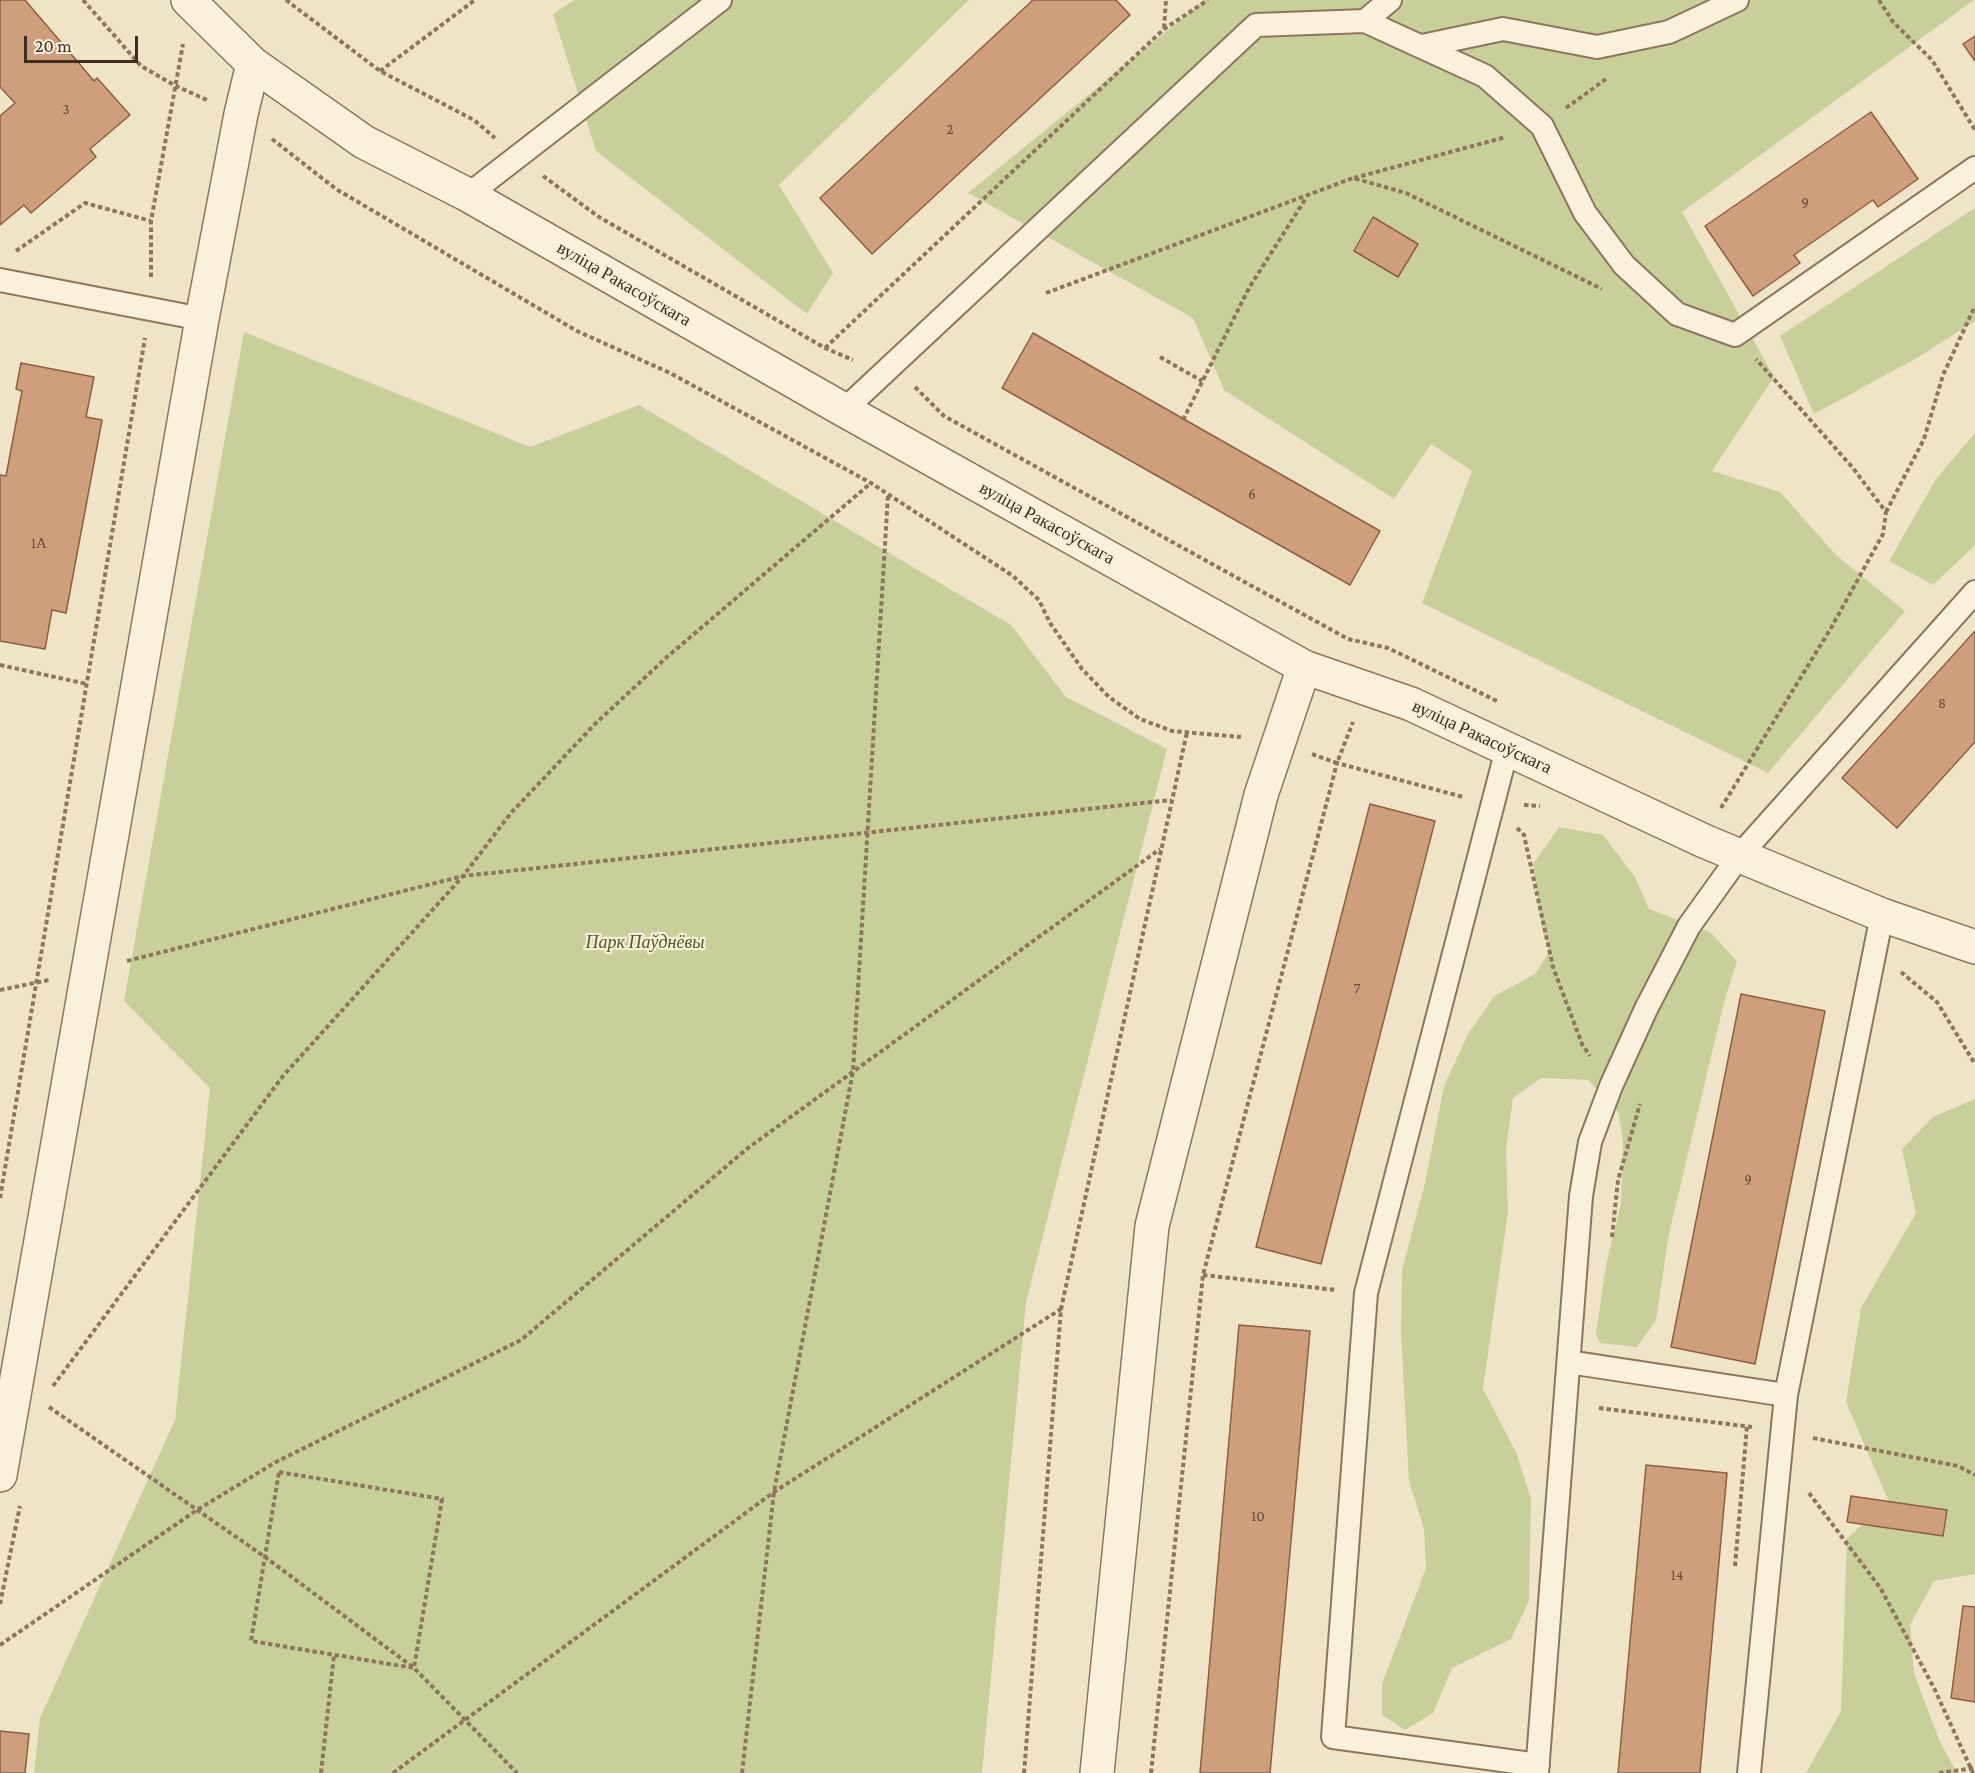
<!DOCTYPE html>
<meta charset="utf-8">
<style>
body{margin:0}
#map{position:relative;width:1975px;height:1773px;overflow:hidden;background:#f0e4c8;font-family:"Crimson Pro",serif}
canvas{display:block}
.scale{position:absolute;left:24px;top:36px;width:114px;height:27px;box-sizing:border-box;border:3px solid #3d2e20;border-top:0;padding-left:8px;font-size:18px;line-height:21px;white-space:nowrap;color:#3d2e20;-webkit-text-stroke:4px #f7eed8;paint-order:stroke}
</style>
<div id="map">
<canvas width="1975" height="1773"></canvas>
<div class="scale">20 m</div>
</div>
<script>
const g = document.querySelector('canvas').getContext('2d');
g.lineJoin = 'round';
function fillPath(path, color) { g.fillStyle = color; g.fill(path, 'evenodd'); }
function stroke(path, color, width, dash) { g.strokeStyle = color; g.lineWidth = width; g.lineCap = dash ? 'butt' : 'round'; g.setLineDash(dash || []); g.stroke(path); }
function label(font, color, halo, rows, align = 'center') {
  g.font = font + ' "Crimson Pro",serif'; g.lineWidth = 4.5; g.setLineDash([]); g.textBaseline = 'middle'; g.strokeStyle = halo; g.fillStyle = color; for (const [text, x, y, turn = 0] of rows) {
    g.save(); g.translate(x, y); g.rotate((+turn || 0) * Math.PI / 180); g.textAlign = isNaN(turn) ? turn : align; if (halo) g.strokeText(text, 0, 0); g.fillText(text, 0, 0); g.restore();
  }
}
fillPath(new Path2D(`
 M 574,0 L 969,0 L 779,185 L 833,273 L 807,314 L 596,151 L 553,14 Z
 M 1205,0 L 1974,0 L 1682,212 L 1774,377 L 1712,471 L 1780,492 L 1837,556 L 1905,611 L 1768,773 L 1422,603 L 1472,471 L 1431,444 L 1394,499 L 1224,390 L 1193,318 L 968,193 Z
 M 1975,208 L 1975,321 L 1917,358 L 1814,414 L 1780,336 Z
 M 244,332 L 530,447 L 639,405 L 1011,625 L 1066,697 L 1167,749 L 1026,1302 L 982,1773 L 34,1773 L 40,1718 L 175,1420 L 210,1088 L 124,1001 Z
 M 1975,433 L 1975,545 L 1933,585 L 1889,561 L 1936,479 Z
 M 1559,827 L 1603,835 L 1635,877 L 1649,909 L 1710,932 L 1737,961 L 1724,1002 L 1669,1234 L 1656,1320 L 1637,1347 L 1600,1343 L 1596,1334 L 1606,1265 L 1621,1203 L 1623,1142 L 1619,1114 L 1588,1080 L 1542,1078 L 1513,1098 L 1506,1150 L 1508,1211 L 1483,1389 L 1516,1452 L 1531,1499 L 1529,1601 L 1511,1639 L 1452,1668 L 1433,1713 L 1405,1730 L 1382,1715 L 1382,1684 L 1426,1568 L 1424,1529 L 1409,1481 L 1401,1333 L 1402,1270 L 1425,1183 L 1444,1086 L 1468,1034 L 1494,996 L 1535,974 L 1549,952 L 1540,917 L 1533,864 Z
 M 1975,1099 L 1975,1574 L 1934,1581 L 1910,1625 L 1914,1673 L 1940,1742 L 1957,1773 L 1806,1773 L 1841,1711 L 1847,1538 L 1889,1502 L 1846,1402 L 1861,1308 L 1916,1213 L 1902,1149 L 1933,1117 Z`), '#c9cf9b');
const building = new Path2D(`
 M 0,0 L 25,0 L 94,81 L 97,78 L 130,115 L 90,149 L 96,157 L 31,213 L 24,205 L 0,225 L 0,116 L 15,103 L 0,87 Z
 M 1033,0 L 1116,0 L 1130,15 L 872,254 L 820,198 Z
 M 1975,36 L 1975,61 L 1963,44 Z
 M 1871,112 L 1918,179 L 1878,207 L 1873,200 L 1794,255 L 1800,263 L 1753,296 L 1705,226 Z
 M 1373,217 L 1418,244 L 1398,277 L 1354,251 Z
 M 1033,333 L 1380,531 L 1350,585 L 1002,388 Z
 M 21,363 L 94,377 L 86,417 L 102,420 L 66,613 L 52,610 L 45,649 L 0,641 L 0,475 L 6,476 L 22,391 L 16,389 Z
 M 1975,631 L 1975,742 L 1897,828 L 1842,778 Z
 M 1370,804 L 1435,821 L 1321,1264 L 1256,1247 Z
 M 1741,994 L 1825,1011 L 1755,1364 L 1671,1347 Z
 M 1239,1325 L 1310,1331 L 1270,1773 L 1200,1773 Z
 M 1646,1465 L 1727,1473 L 1700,1773 L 1618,1773 Z
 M 1851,1496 L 1947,1510 L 1943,1536 L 1847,1522 Z
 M 1963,1606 L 1975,1607 L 1975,1702 L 1951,1698 Z
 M 0,1731 L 29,1734 L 25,1773 L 0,1773 Z`);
fillPath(building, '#cf9f7d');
stroke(building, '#8d5f41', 1.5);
const lane = new Path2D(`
 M 1365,21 L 1390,0
 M 1422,46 L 1503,29 L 1597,47 L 1669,32 L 1737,0
 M 468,195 L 720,0
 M 0,280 L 202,319
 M 844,410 L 1256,25 L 1365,21 L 1485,76 L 1542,126 L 1585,213 L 1624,265 L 1677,314 L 1735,335 L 1975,168
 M 1507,749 L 1366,1293 L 1333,1737 L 1538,1765
 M 1569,1362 L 1786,1395
 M 1537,1773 L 1581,1196 L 1590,1142 L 1611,1086 L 1646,1009 L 1689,926 L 1740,855 L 1975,592
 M 1749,1773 L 1786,1395 L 1882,915`);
const street = new Path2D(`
 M 188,0 L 253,64 L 364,142 L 468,195 L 844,410 L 1304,667 L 1411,704 L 1704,841 L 1882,915 L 1975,947
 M 0,1475 L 202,319 L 241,114 L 253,64
 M 1097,1773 L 1152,1226 L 1261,795 L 1304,667`);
stroke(lane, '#8d765c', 26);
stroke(street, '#8d765c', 36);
stroke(new Path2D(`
 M 83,0 L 141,66 L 174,85 L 207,100
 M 286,0 L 380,71 L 474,120 L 495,138
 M 1879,0 L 1893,22 L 1932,60 L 1975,130
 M 1164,28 L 1166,0
 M 380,71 L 475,0
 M 1566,108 L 1606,79
 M 272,139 L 336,189 L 577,331 L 670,373 L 871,483 L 1013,576 L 1039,600 L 1050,623 L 1082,669 L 1109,697 L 1140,719 L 1172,731 L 1241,737
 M 543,176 L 599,217 L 825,348 L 853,360
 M 1354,178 L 1506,137
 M 16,251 L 85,203 L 151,221
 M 151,277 L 151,221 L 183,44
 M 1046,293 L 1353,178 L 1406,193 L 1602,289
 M 825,348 L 1164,29 L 1208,0
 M 1160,357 L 1202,381
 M 915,387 L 944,416 L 1348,639 L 1388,648 L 1497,701
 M 1183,420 L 1249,288 L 1306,198
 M 1886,512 L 1924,439 L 1943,375 L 1975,306
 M 0,665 L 87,684
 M 1312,754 L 1337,763 L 1353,722
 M 1524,805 L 1540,806
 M 1721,808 L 1831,628 L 1883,534 L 1886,512 L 1853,468 L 1756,359
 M 1517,828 L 1524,835 L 1553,967 L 1582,1044 L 1590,1056
 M 127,961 L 463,876 L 1171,800
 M 1901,972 L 1937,1002 L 1975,1064
 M 0,990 L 49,980
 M 0,1198 L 145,338
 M 1612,1237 L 1618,1180 L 1640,1104
 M 1203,1275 L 1336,1290
 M 53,1386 L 283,1076 L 463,876 L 511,813 L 595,724 L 667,657 L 871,483
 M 49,1407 L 265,1557 L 414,1668 L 517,1773
 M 1599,1408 L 1752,1427
 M 1813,1438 L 1958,1466 L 1975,1475
 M 279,1472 L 442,1499 L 414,1668 L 251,1641 Z
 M 1809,1493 L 1881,1589 L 1934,1688 L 1973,1773
 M 1735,1566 L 1747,1426
 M 0,1604 L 20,1506
 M 0,1645 L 197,1510 L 276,1462 L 521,1340 L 748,1148 L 1160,849
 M 321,1773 L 334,1655
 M 393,1773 L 774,1492 L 1061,1309
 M 742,1773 L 774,1492 L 853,1071 L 888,495
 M 1024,1773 L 1061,1309 L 1187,732
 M 1151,1773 L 1203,1275 L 1337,763 L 1463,797
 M 1939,1773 L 1975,1768`), '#8d765c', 4, [4.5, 3]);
stroke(lane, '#faf1dc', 22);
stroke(street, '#faf1dc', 33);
label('15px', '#624a37', null, [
 ["3",66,109],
 ["2",950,129],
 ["9",1805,202],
 ["6",1252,494],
 ["1А",39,543],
 ["8",1942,703],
 ["7",1357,988],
 ["9",1748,1179],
 ["10",1258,1516],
 ["14",1677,1575]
]);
label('18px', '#3d2e20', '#f7eed8', [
 ["вуліца Ракасоўскага",624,284,30],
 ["вуліца Ракасоўскага",1047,523,29],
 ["вуліца Ракасоўскага",1482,737,25]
]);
label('italic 18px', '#4d5a26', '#f7eed8', [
 ["Парк Паўднёвы",645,942]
]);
</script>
